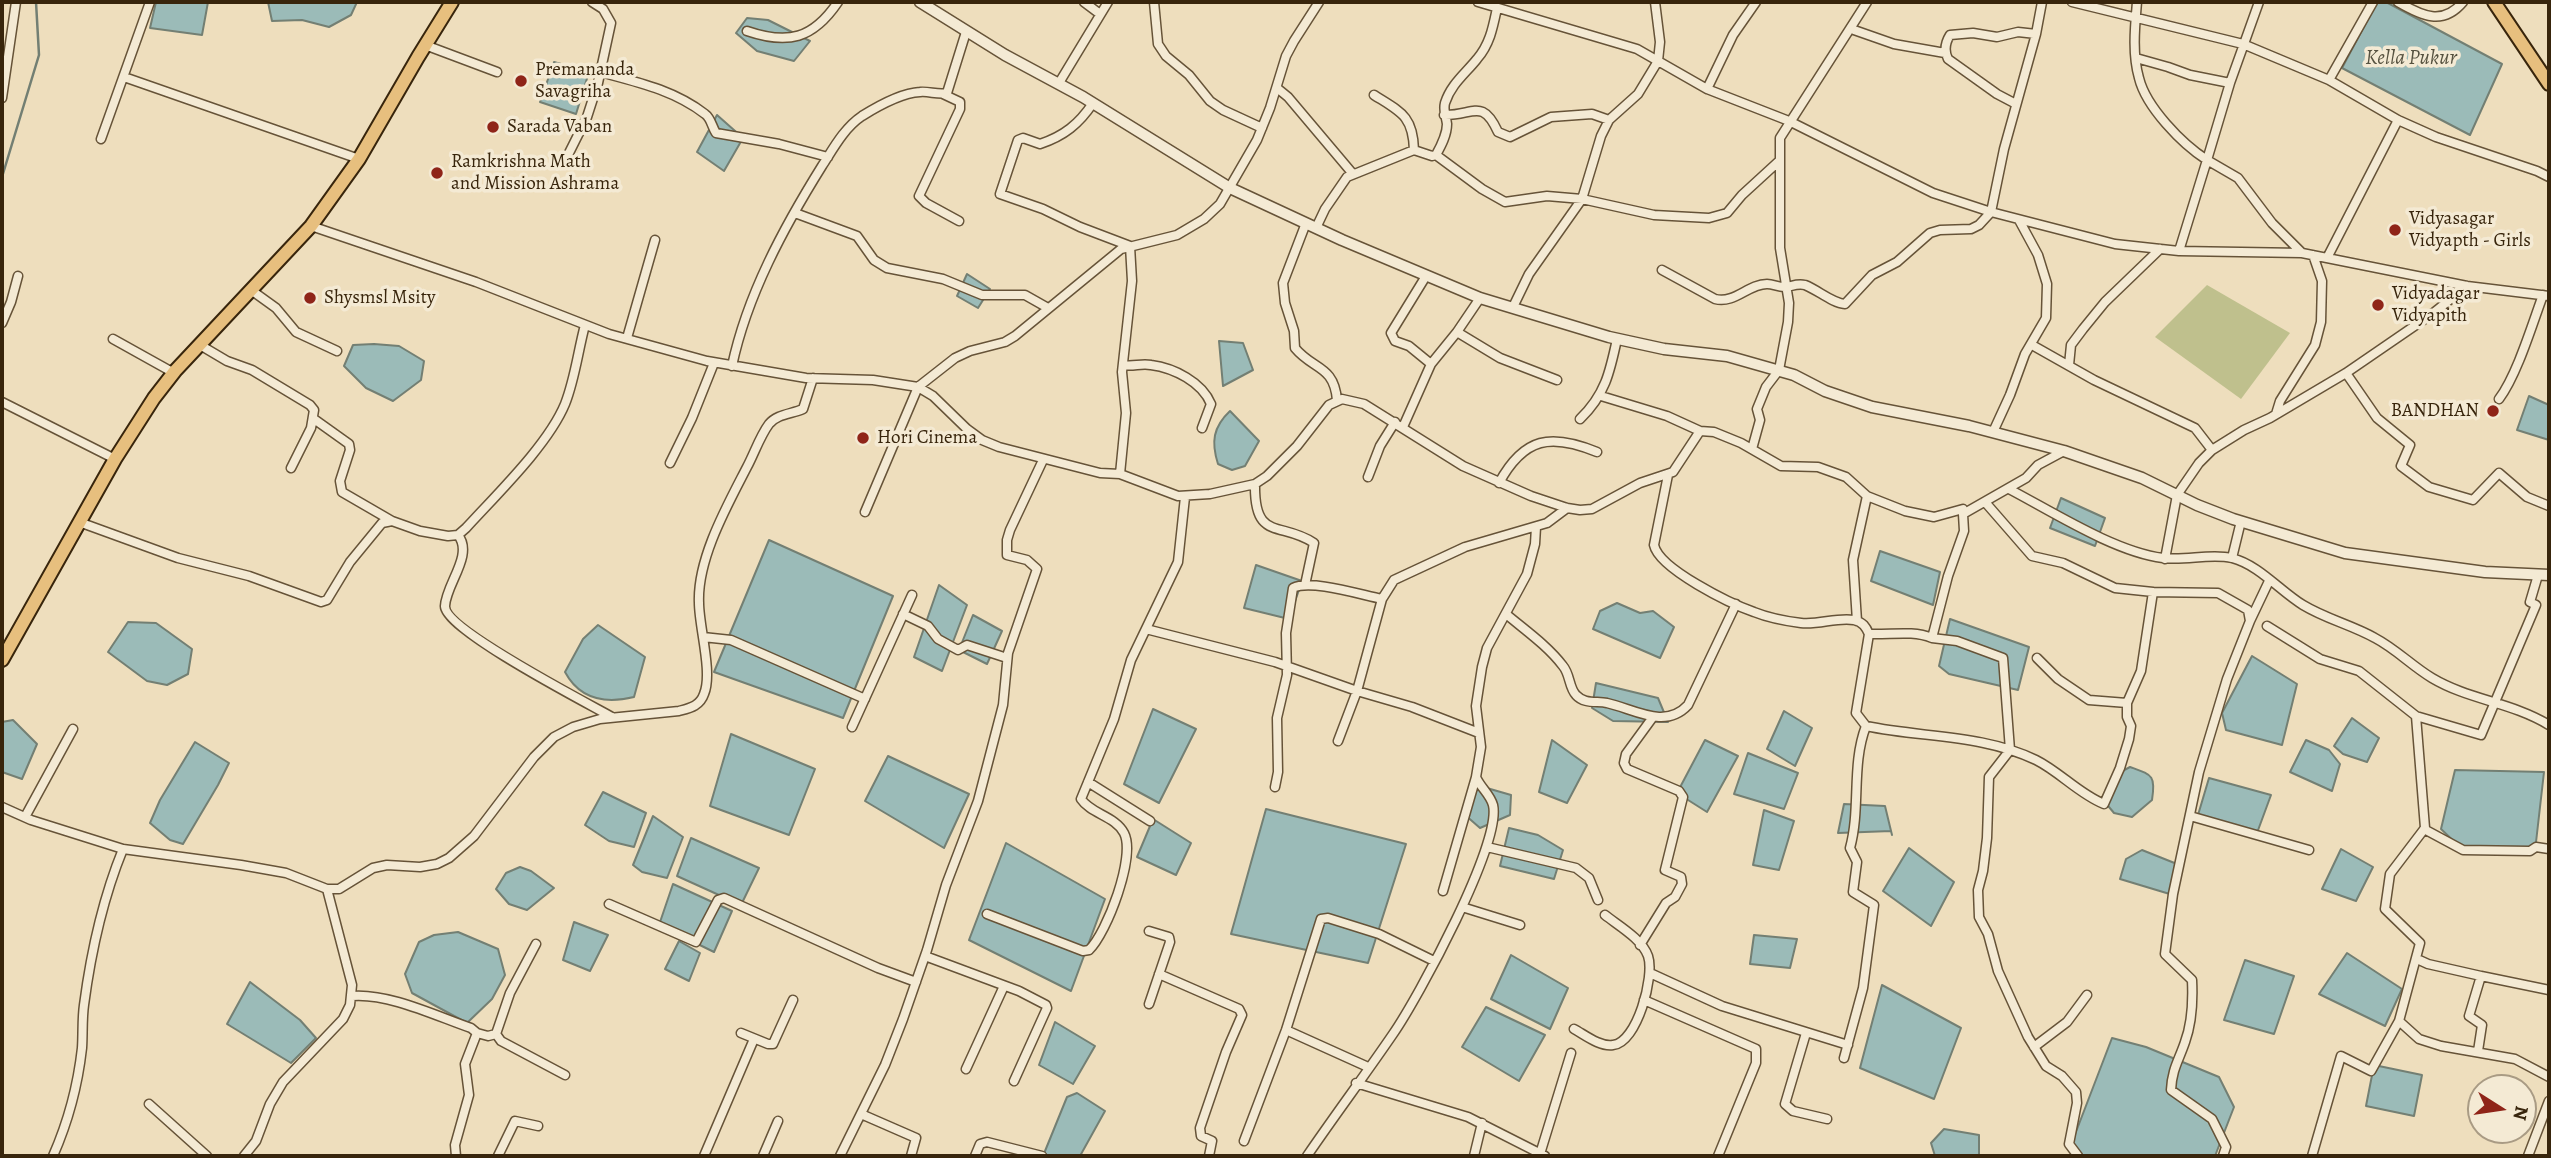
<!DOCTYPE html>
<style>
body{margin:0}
#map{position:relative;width:2551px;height:1158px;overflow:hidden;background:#eedebd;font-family:Alegreya,serif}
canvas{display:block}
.frame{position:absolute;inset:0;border:4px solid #38250c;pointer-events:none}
.north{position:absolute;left:2467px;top:1074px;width:70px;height:70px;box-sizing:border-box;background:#f4ead4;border:2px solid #a99b84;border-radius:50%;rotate:102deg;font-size:19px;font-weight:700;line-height:28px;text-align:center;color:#38250c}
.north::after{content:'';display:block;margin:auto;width:24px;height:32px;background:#8f2418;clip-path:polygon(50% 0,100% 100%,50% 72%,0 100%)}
</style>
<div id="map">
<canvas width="2551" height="1158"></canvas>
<div class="frame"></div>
<div class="north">N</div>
</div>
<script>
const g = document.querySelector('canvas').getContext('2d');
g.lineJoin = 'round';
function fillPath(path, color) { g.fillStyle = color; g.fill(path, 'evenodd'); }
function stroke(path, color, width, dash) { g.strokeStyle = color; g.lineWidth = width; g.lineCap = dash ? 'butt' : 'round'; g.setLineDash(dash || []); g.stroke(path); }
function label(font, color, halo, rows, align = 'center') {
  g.font = font + ' Alegreya,serif'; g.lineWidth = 7; g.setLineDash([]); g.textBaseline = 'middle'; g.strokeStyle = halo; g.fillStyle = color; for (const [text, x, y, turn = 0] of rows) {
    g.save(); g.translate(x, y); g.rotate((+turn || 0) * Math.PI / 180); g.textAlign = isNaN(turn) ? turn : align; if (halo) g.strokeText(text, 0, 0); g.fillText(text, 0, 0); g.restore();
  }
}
fillPath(new Path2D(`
 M 2207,285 L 2290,333 L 2241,399 L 2155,337 Z`), '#bfc08d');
const water = new Path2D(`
 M 156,2 L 208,2 L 202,35 L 150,28 Z
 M 268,2 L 357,2 L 351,15 L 329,27 L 302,20 L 272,21 Z
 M 2377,2 L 2386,2 L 2502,64 L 2470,135 L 2342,68 Z
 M 747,18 L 768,20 L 810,41 L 794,61 L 757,51 L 736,33 Z
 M 554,62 L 589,72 L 576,114 L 540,102 Z
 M 717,115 L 743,138 L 724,171 L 697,152 Z
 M 967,274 L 990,289 L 978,308 L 957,296 Z
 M 1219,341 L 1243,343 L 1253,370 L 1223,386 Z
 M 374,344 L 399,346 L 424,361 L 421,380 L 393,401 L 366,388 L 344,366 L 353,345 Z
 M 2529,396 L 2549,405 L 2549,440 L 2517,430 Z
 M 1230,411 L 1259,441 L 1245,466 L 1232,470 L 1218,464 C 1211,442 1213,427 1230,411 Z
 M 2061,498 L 2105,518 L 2095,546 L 2050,528 Z
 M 769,540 L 893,596 L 843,718 L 714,672 Z
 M 1880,551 L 1940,572 L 1933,605 L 1871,581 Z
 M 1256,565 L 1302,581 L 1289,619 L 1244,608 Z
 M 939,585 L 967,605 L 942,671 L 914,657 Z
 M 1617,603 L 1640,613 L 1653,611 L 1674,627 L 1660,658 L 1593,629 L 1600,611 Z
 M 973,615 L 1002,631 L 987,664 L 959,650 Z
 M 1950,619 L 2029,647 L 2018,690 L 1949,674 L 1939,666 Z
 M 128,622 L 156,623 L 192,649 L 188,674 L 167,685 L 147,681 L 108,652 Z
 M 598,625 L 645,657 L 634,697 C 605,704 580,700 565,672 L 583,639 Z
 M 2252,656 L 2297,684 L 2282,745 L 2226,730 L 2222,713 Z
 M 1596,683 L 1658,698 L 1668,722 L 1613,721 L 1592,708 Z
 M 1153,709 L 1196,729 L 1159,803 L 1124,784 Z
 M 1784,711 L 1812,728 L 1795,766 L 1767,749 Z
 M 2352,718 L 2379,738 L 2367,762 L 2343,754 L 2334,746 Z
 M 13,720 L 37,744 L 22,779 L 2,772 L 2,722 Z
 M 731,734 L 815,769 L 789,835 L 710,806 Z
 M 1552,740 L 1587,765 L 1567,803 L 1539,792 Z
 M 1705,740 L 1738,756 L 1707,812 L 1677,793 Z
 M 2306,740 L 2329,750 L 2340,764 L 2332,791 L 2290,772 Z
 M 195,742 L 229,763 L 218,785 L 183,844 L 170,840 L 150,823 L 160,800 Z
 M 1748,753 L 1798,773 L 1784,809 L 1734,794 Z
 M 888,756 L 969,794 L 944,848 L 865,801 Z
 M 2130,767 C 2152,775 2156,775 2152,800 L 2132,817 L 2114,813 L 2104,801 C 2109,780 2110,777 2130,767 Z
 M 2455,770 L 2544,772 L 2535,851 L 2464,851 L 2441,829 Z
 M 2209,778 L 2271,795 L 2257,833 L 2198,815 Z
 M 1473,784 L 1511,795 L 1510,815 L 1480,828 L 1464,814 Z
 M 603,792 L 646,813 L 634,847 L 609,841 L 585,825 Z
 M 1844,804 L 1885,806 L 1892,835 L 1891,831 L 1838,833 Z
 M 1266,809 L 1406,844 L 1368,963 L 1231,934 Z
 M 1764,810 L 1794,821 L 1779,870 L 1753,865 Z
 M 653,816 L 683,837 L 667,878 L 642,872 L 633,865 Z
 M 1153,819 L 1191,843 L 1176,875 L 1137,857 Z
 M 1509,828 L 1538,835 L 1563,850 L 1554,879 L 1500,866 Z
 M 691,838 L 759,868 L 741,905 L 677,876 Z
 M 1006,843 L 1105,899 L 1071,991 L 969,940 Z
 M 1909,848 L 1954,882 L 1931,926 L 1883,891 Z
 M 2341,849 L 2373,867 L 2356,901 L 2322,889 Z
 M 2142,850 L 2182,866 L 2173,895 L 2120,879 L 2126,859 Z
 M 520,867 L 531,871 L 554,888 L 527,910 L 509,904 L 496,889 L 506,873 Z
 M 673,884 L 732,911 L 714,952 L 659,925 Z
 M 574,922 L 608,935 L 590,971 L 563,960 Z
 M 458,932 L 498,949 L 505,975 L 492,999 L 467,1023 L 412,993 L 405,974 L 419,942 L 434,935 Z
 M 1754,935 L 1797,939 L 1790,968 L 1750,964 Z
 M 679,941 L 700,953 L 689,981 L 665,969 Z
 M 2347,953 L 2402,989 L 2385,1026 L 2319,994 Z
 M 1511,955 L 1568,988 L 1550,1029 L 1491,999 Z
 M 2245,960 L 2294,976 L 2274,1034 L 2224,1020 Z
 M 250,982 L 300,1020 L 316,1038 L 291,1063 L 227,1024 Z
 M 1882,985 L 1961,1028 L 1934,1099 L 1860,1068 Z
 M 1486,1007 L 1545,1035 L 1519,1081 L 1462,1047 Z
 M 1055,1022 L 1095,1046 L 1073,1084 L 1039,1065 Z
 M 2112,1038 L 2146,1047 L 2219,1077 L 2234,1107 L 2215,1156 L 2085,1156 L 2069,1150 Z
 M 2374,1065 L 2422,1075 L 2414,1116 L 2366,1106 Z
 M 1077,1093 L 1105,1111 L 1080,1156 L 1043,1156 L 1067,1097 Z
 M 1944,1129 L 1979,1135 L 1979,1156 L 1935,1156 L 1931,1143 Z`);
fillPath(water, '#9bbbb8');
stroke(water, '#737f73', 2);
stroke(new Path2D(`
 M 2,177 L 39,55 L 36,2`), '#737f73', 2.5);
const minor = new Path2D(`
 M 1084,2 L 1100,14
 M 1154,2 L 1158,44 L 1166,56 L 1189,75 L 1210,101 L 1223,110 L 1262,128
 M 1478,2 L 1637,49 L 1707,89 L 1789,121 L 1933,193 L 1991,212 L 2115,244 L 2179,251 L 2302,253 L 2467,286 L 2549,296
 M 2072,2 L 2243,44 L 2329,80 L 2398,120 L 2436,137 L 2537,171 L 2549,177
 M 2137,2 C 2135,26 2132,54 2139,78 C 2146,107 2182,144 2207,160 L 2179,251
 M 2259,2 L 2230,83 L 2207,160 L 2238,178 L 2272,223 L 2302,253
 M 2398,2 C 2422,16 2443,26 2463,2
 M 1854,30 L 1894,44 L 1945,53
 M 747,31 C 788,45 813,39 838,2
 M 425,45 L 497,72
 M 2136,58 L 2168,67 L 2190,75 L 2230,83
 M 600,72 C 637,82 674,90 705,114 C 711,118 712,127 716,133 L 779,144 L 828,157
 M 124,77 L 359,159
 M 2329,80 L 2373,2
 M 1059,83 L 1108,2
 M 1277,88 L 1288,97 L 1353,174
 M 1707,89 L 1733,35 L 1756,2
 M 943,94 L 960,102 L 960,109 L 919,196 L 926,203 L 959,221
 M 1374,95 C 1401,112 1413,116 1414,150
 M 2,98 L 16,2
 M 1093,103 C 1079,124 1064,136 1040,144 L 1023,138 L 1018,140 L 1000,194 L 1043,209 L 1080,227 L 1130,246 L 1132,281 L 1122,372 L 1126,413 L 1120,474
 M 2016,104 L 1997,94 L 1948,59 C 1944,51 1945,43 1950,35 L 1973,33 L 1997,37 L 2018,32 L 2036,34
 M 1444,115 C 1473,116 1482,97 1498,132 L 1510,137 L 1551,117 L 1592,114 L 1609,120
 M 101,139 L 150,2
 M 1436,155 L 1482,189 L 1505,202 L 1547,196 L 1582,199 L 1654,215 L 1709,218 L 1727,213 L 1742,195 L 1778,162
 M 567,157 L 587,117 L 598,83 L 611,23 L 603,9 L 592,2
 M 795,213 L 857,236 L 874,260 L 887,268 L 943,279 L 982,295 L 1025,295 L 1048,308
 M 1306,223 L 1283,283 L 1285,303 L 1294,331 L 1295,348 C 1313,370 1334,365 1337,400
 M 311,226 L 476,282 L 609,334 L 707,361 L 806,378 L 873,380 L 918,387 L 933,396 L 967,429 L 982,440 L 999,447 L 1100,473 L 1120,474 L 1178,496 L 1210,494 L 1255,484 L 1267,476 L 1297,446 L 1329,405 L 1342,399 L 1364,404 L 1463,466 L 1531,496 L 1567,508 L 1580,510 L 1592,509 L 1640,483 L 1673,472 L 1700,431 L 1714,432 L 1741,443 L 1781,466 L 1818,467 L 1846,477 L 1867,496 L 1905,511 L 1934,517 L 1963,509 L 1963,514 L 2026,478 L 2038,465 L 2064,451
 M 1316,228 L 1325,209 L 1347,177 L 1414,150 L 1432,156 L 1436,155 C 1441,146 1447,135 1447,124 C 1446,116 1443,111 1445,103 C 1451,84 1466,73 1477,59 C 1490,44 1493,27 1497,8
 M 2327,258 L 2398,120
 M 1662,270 L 1715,299 C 1735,304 1748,284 1767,284 C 1773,284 1778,287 1784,287 C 1791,287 1796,283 1805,285 C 1818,290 1832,303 1845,304 L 1872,275 L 1897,262 L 1930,233 L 1940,230 L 1971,229 L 1979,225 L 1991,212 L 2004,149 L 2036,34 L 2042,2
 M 1426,276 L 1391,333 L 1395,341 L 1409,346 L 1431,364
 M 251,290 L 276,308 L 296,332 L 337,351
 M 1513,307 L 1529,274 L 1582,199 L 1601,136 L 1609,120 L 1638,94 L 1658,61 L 1660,42 L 1655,2
 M 2,323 L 11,302 L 18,276
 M 1457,332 L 1480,298
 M 627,338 L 655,240
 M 113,339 L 174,373
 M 200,345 L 227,361 L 252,370 L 310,405 L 314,410 L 311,428 L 291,468
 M 2032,345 L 2094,380 L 2195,428 L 2212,450
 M 1123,365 C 1133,367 1141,363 1151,365 C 1174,368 1202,382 1211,404 L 1202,428
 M 2069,365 L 2071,345 L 2083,329 L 2105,302 L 2160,249
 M 732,366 C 747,295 784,227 822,166 C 833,149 844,128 862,116 C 878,106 901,93 920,92 C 929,91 938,95 947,93 L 966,32
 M 2346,373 L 2377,418 L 2410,445 L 2401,466 L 2429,487 L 2473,500 L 2499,473 L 2527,497 L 2549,506
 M 1601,396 L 1667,416 L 1700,431
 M 2499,399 C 2517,375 2532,325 2543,295
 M 2,402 L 115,459
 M 2276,414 L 2280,401 L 2315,345 L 2321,322 L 2322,281 L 2313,255
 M 314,419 L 349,444 L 350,450 L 340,481 L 342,492 L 392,521
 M 1580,419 C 1605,395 1610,372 1617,339
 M 1403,427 L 1431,364 L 1457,332 L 1500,358 L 1557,380
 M 1993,432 L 2010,395 L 2025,354 L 2046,318 L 2047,284 L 2038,255 L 2019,220
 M 1752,449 L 1760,420 L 1757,409 L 1766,387 L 1779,370 L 1788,322 L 1789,303 L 1780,248 L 1780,138 L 1867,2
 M 670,463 L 692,418 L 714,363
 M 1668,475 L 1654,545 C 1659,569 1731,604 1754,612 C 1769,618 1785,621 1801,623 C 1819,625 1837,617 1854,620 C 1863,622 1866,627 1869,634 L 1856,713 L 1866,726 C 1851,765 1861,808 1850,848 L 1857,862 L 1853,892 L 1874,905 L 1863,988 L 1844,1058
 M 1368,477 L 1380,446 L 1395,422
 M 1499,483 C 1524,437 1551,433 1597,452
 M 1255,484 C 1254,542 1281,521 1314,543 L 1305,585
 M 2009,489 C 2053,512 2115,552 2163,558 C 2186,561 2210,553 2232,558 C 2259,565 2280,591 2303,605 C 2326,619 2352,625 2375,638 C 2396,649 2412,666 2432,678 C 2469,700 2511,702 2549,725
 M 1985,502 L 2032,556 L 2063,563 L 2115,588 L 2153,592 L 2218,593 L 2248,610 L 2250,621 L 2227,679 L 2199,772 L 2173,894 L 2165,954 L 2192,980 C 2193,1000 2192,1023 2185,1042 C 2179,1060 2172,1069 2171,1090 L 2212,1119 L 2226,1147 L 2223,1156
 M 865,512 L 918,387 L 955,358 L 970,351 L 1005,342 L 1015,336 L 1121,249 L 1177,235 L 1204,219 L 1220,204 L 1257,140 L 1270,108 L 1286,56 L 1294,41 L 1319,2
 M 1963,514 L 1964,531 L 1948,576 L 1932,638 L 1957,641 L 2003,658 L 2010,750 L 1989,777 L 1987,838 L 1983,871 L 1978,890 L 1979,917 L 1988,934 L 1998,971 L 2028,1037 L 2046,1066 L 2062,1076 L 2076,1092 L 2077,1103 L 2069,1144 L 2078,1156
 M 79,522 L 178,558 L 249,576 L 321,602 L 327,600 L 350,562 L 382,523 L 392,521 L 420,531 L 448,536 L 458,535 L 466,528 C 496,495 548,445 565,404 C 575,379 578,351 585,325
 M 458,535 C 474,555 446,584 445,606 C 444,629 587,703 612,717
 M 2232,558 L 2241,521
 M 2165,559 L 2177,495 L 2199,463 L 2212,450 L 2244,430 L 2270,418 L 2346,373 L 2432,314 L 2467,286
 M 903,614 L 928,626 L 938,639 L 958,650 L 967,645 L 1007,658
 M 1506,614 C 1525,630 1548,646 1563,666 C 1570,674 1569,688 1576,695 C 1584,704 1596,701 1607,703 C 1634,709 1665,730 1688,705 L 1736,604
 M 1857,621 L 1853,560 L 1867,496
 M 2250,621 L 2269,581
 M 2267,626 L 2320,659 L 2359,671 L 2416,716 L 2481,735 L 2536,605 L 2530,602 L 2538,575
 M 1146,629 L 1275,662 L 1357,691 L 1382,599 L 1394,580 L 1465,547 L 1547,523 L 1567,508
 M 1869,634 C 1891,635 1912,630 1932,638
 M 703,637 L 731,640 L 865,699
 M 2037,658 L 2058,679 L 2089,700 L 2127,703
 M 1866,726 C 1923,738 1982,734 2036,760 C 2060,772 2079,794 2104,804 L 2120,768 L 2129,739 L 2131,726 L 2127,717 L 2127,703 L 2141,671 L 2153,592
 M 852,727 L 912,595
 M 1338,741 L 1357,691 L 1412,707 L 1479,733
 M 1088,782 L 1150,821
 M 1275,787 L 1278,772 L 1277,718 L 1287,675 L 1286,633 L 1293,588 C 1311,579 1361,595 1382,599
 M 2,807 L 31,820 L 123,849 L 241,865 L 286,873 L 327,889 L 339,889 L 373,868 L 387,865 L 420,867 L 437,864 L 449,858 L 474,836 L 534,757 L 554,737 L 573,727 L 600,719 L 679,711 C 690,708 700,706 704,694 C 713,673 699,627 699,603 C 697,559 727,506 747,467 C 754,454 760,436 769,424 C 777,414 792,414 803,409 L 813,378
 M 2190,816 L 2309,850
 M 25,817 L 73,729
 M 2424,829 L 2463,850 L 2530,851 L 2536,847 L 2549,849
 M 1487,847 L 1576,868 L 1589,878 L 1598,900
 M 1443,891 L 1476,777
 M 609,904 L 696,942 L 718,900 L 724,898 L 878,968 L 916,982
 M 1462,907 L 1520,925
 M 987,914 L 1083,951 L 1089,950 C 1107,933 1136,856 1124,833 C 1115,816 1091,814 1081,799 L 1114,719 L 1131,660 L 1178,562 L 1185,497
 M 1640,945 L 1666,903 L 1675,897 L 1682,884 L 1681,877 L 1665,870 L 1683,797 L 1679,791 L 1627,769 L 1624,763 L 1626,754 L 1653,717
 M 925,956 L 1019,991 L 1046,1005 L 1047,1008 L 1014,1081
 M 2417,959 L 2428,964 L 2481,976 L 2469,1016 L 2482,1025 L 2478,1051
 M 1650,973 L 1722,1006 L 1848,1045
 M 1159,974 L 1239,1009 L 1242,1015 L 1226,1052 L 1200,1128 L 1201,1136 L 1212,1141 L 1209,1156
 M 2481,976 L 2549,990
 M 352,996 C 389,993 436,1016 471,1028 L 477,1033 L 465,1064 L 469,1095 L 455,1145 L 456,1156
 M 1644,1000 L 1756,1049 L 1756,1063 L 1718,1156
 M 1149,1004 L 1170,942 L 1169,937 L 1149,931
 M 2399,1021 L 2419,1039 L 2441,1046 L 2515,1059 L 2549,1077
 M 1574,1029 C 1585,1035 1600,1047 1613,1045 C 1637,1043 1655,976 1648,956 C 1642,939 1619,926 1605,915
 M 1286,1030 L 1368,1067
 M 477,1033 L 488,1036 L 496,1034 L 510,993 L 536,944
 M 741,1033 L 768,1044 L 773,1044 L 793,1000
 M 1806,1033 L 1785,1104 L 1793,1111 L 1827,1119
 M 496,1034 L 501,1041 L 565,1075
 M 2034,1047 L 2067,1022 L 2087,995
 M 966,1069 L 1004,986
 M 1356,1083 L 1468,1117 L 1545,1156
 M 149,1104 L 207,1156
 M 861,1114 L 916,1138 L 911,1156
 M 1244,1141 L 1286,1030 L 1321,919 L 1328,918 L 1379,934 L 1434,961
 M 1540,1154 L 1571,1053
 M 53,1156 C 68,1122 78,1084 82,1048 C 83,1033 82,1019 84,1005 C 91,952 103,898 123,849
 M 244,1156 L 256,1141 L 270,1104 L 283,1082 L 343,1019 L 350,1005 L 352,985 L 327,889
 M 498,1156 L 515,1121 L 538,1126
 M 704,1156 L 754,1039
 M 763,1156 L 778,1121
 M 840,1156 L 885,1065 L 903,1019 L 927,950 L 946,885 L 978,801 L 1003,705 L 1008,653 L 1037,569 L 1027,560 L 1007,555 L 1007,540 L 1010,530 L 1043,460
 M 975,1156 L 980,1144 L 987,1142 L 1042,1156
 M 1307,1156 C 1335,1115 1365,1075 1393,1034 C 1418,998 1502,843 1493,805 C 1490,794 1480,787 1476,777 L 1481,747 L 1476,706 L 1482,667 L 1487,648 L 1527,574 L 1535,544 L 1536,527
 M 1474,1156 L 1482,1123
 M 2312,1156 L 2341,1056 L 2371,1071 L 2399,1021 L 2420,943 L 2385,909 L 2390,874 L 2425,828 L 2416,716
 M 2528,1156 L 2549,1101`);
const tertiary = new Path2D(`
 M 920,2 L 1005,55 L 1083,97 L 1230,188 L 1342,240 L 1480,298 L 1609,337 L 1664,349 L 1727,356 L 1794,375 L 1825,391 L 1872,407 L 1969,426 L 2064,451 L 2142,478 L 2197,505 L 2233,519 L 2345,553 L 2485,572 L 2549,575`);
const primary = new Path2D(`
 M 2494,2 L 2549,84
 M 2,660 L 115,459 L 154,398 L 175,371 L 311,226 L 359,159 L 418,57 L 452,2`);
stroke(minor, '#665338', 11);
stroke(tertiary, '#665338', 13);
stroke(primary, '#38250c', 16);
stroke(minor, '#f4ead4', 8);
stroke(tertiary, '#f4ead4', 10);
stroke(primary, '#e7bf7e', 12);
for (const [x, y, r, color] of [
 [521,81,7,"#8f2418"],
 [493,127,7,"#8f2418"],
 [437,173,7,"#8f2418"],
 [2395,230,7,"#8f2418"],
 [310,298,7,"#8f2418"],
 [2378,305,7,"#8f2418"],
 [2493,411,7,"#8f2418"],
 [863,438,7,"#8f2418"]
]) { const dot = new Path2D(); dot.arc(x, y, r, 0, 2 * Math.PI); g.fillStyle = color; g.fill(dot); stroke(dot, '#f4ead4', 2.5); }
label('19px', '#38250c', '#f4ead4', [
 ["Premananda",535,70],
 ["Savagriha",535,92],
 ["Sarada Vaban",507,127],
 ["Ramkrishna Math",451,162],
 ["and Mission Ashrama",451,184],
 ["Vidyasagar",2409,219],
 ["Vidyapth - Girls",2409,241],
 ["Vidyadagar",2392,294],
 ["Vidyapith",2392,316],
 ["Shysmsl Msity",324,298],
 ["BANDHAN",2479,411,"right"],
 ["Hori Cinema",877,438]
], 'left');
label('italic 21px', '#565240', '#f4ead4', [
 ["Kella Pukur",2411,59]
]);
</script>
